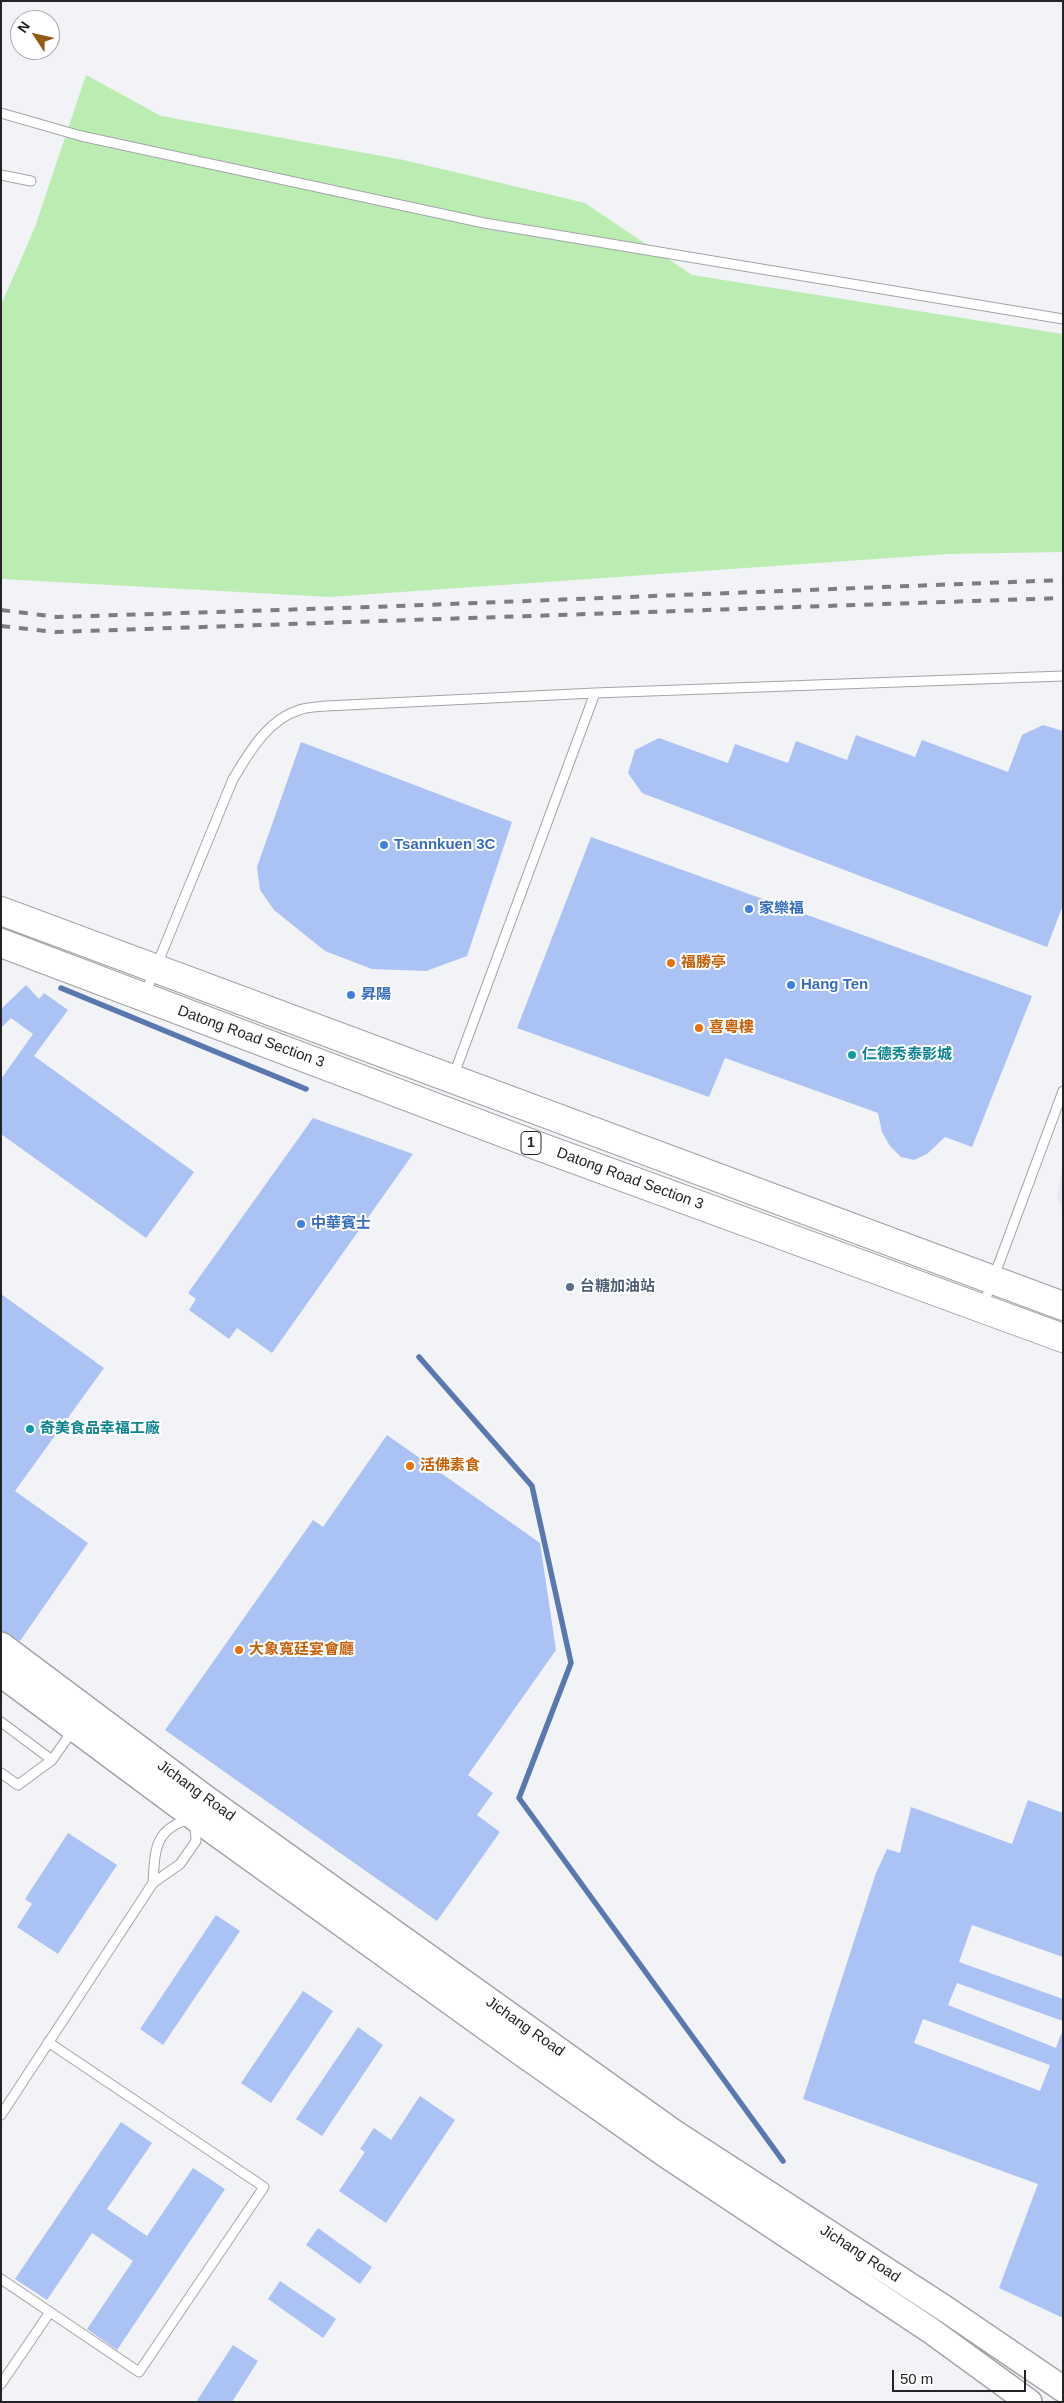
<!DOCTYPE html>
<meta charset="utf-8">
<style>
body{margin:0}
#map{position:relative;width:1064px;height:2403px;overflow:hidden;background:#f1f3f6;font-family:Helvetica,sans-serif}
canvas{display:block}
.frame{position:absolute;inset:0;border:2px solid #232325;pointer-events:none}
.north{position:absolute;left:10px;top:10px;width:50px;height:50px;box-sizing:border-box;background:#fff;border:1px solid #a7a7a8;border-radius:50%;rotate:305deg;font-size:14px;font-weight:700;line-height:20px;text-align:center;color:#232325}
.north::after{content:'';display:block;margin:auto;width:18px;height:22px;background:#925b13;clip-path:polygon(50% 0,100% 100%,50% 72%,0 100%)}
.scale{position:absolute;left:892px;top:2370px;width:134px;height:22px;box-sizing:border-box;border:2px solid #232325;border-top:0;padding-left:6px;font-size:15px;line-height:18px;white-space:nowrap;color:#232325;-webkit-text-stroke:4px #fff;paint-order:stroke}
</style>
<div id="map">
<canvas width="1064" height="2403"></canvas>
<div class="frame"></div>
<div class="north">N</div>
<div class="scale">50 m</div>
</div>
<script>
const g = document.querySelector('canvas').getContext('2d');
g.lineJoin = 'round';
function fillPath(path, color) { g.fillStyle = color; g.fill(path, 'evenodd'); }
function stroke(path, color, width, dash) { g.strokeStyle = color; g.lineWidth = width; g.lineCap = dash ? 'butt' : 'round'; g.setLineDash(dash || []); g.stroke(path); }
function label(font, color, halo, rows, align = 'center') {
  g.font = font + ' Helvetica,"Noto Sans TC",sans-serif'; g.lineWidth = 4; g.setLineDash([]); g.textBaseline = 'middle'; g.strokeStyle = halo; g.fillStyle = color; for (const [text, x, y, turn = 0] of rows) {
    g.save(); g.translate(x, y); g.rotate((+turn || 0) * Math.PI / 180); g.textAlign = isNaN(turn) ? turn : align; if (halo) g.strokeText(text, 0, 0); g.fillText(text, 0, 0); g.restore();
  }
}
fillPath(new Path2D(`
 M 1063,1164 L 1063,1214 L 1057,1196 Z`), '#e3e8f2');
fillPath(new Path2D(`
 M 86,75 L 161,116 L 404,160 L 585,203 L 692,275 L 1063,334 L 1063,552 L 947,554 L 330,597 L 1,579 L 1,305 L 35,227 Z`), '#bbedb3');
stroke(new Path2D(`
 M 61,988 L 306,1089
 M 419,1357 L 532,1486 L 571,1663 L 519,1798 L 783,2161`), '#5978af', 5.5);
fillPath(new Path2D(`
 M 1043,725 L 1063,731 L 1063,905 L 1047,947 L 642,793 L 628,773 L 635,750 L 659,738 L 728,763 L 735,744 L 788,763 L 796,741 L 847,760 L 856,735 L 915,757 L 922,740 L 1008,772 L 1022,735 Z
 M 301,742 L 512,822 L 467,956 L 426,971 L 372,969 L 325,951 L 274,910 L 260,890 L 257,867 Z
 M 591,837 L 1032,996 L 972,1147 L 945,1137 L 927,1154 L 914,1160 L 901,1157 L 890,1146 L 882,1132 L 878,1113 L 725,1058 L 709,1097 L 517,1028 Z
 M 26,985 L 39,999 L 44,993 L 68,1010 L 34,1056 L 194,1172 L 146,1238 L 1,1134 L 1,1079 L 33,1034 L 11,1018 L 1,1028 L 1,1009 Z
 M 313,1118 L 413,1154 L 272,1353 L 237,1328 L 229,1339 L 189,1310 L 196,1299 L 188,1293 Z
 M 1,1294 L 104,1368 L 15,1491 L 88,1543 L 20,1641 L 1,1631 Z
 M 387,1435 L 540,1543 L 556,1650 L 468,1775 L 493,1793 L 477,1815 L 500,1832 L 437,1921 L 165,1730 L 313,1520 L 323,1527 Z
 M 1028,1800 L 1063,1813 L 1063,1957 L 972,1925 L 959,1962 L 1063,1999 L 1063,2021 L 957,1983 L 948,2005 L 1056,2048 L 1061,2034 L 1063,2034 L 1063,2318 L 999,2288 L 1038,2184 L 803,2099 L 876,1873 L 887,1849 L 900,1853 L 911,1807 L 1012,1844 ZM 923,2019 L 1050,2065 L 1040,2091 L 914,2043 Z
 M 68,1833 L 117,1865 L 58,1954 L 17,1927 L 32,1904 L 25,1899 Z
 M 216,1915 L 240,1931 L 163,2045 L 140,2029 Z
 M 303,1991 L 333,2011 L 271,2103 L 241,2083 Z
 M 358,2027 L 383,2045 L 322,2136 L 296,2119 Z
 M 420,2096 L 455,2120 L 386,2223 L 339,2191 L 365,2152 L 360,2149 L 374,2128 L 391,2140 Z
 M 121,2122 L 152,2143 L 107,2209 L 147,2236 L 193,2168 L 225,2189 L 117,2350 L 87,2329 L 133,2261 L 92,2233 L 47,2300 L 15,2279 Z
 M 318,2228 L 372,2267 L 360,2284 L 306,2245 Z
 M 280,2281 L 336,2319 L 323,2338 L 268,2299 Z
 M 233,2345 L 258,2361 L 232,2402 L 196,2402 Z`), '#abc2f4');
const lane = new Path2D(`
 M 1,113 L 81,136 L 484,223 L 1063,319
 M 1,175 L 31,181
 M 145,994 L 233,779 C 249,753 267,720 299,710 C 307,707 317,707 326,706 L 595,693 L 1063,676
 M 453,1077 L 595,693
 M 983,1306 L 1063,1091
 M 1,1722 L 52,1760
 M 1,1773 L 18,1785 L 52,1760 L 73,1730
 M 153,1883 C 155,1850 154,1829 190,1819
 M 1,2115 L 153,1883 L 180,1864 L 196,1841 L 195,1824
 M 1,2279 L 139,2372 L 264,2187 L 48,2042
 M 1,2384 L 50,2312`);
const secondary = new Path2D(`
 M 1,1645 L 208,1800 L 673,2132 L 944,2308 L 1063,2389
 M 1,1674 L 195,1818 L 523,2054 L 665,2154 L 930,2330 L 1029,2402`);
const primary = new Path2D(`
 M 1,911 L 1063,1306
 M 1,943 L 538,1146 L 1063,1338`);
stroke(lane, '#a3a5a8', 11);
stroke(secondary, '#a3a5a8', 28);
stroke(primary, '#a3a5a8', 30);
stroke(lane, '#fff', 9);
stroke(secondary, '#fff', 25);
stroke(primary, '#fff', 28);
stroke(new Path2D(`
 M 1,610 L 57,617 L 372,607 L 1063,580
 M 1,626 L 55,632 L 1063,598`), '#7c7d7f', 4, [9, 9]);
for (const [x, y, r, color] of [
 [384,845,5,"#3f7fe0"],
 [749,909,5,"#3f7fe0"],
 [671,963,5,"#e8710a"],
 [791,985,5,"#3f7fe0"],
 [351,995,5,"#3f7fe0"],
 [699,1028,5,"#e8710a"],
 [852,1055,5,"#0f9aa8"],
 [301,1224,5,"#3f7fe0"],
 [570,1287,5,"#5c6f8a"],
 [30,1429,5,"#0f9aa8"],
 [410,1466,5,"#e8710a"],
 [239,1650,5,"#e8710a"]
]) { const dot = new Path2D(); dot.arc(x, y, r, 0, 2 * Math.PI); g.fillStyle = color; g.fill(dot); stroke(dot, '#fff', 2); }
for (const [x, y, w] of [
 [531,1143,20]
]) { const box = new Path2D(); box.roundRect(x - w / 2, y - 11.5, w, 23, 4); g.fillStyle = '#fff'; g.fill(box); stroke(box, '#232325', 1); }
label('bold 14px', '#232325', null, [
 ["1",531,1143]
]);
label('bold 15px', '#366cbe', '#fff', [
 ["Tsannkuen 3C",394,845],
 ["家樂福",759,909],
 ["Hang Ten",801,985],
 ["昇陽",361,995],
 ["中華賓士",311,1224]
], 'left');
label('bold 15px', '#c56008', '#fff', [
 ["福勝亭",681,963],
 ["喜粵樓",709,1028],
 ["活佛素食",420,1466],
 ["大象寬廷宴會廳",249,1650]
], 'left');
label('15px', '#232325', '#fff', [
 ["Datong Road Section 3",251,1037,20],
 ["Datong Road Section 3",630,1179,20],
 ["Jichang Road",196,1791,36],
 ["Jichang Road",525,2027,35],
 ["Jichang Road",860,2254,33]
]);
label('bold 15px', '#0d838f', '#fff', [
 ["仁德秀泰影城",862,1055],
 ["奇美食品幸福工廠",40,1429]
], 'left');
label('bold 15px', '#4e5e75', '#fff', [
 ["台糖加油站",580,1287]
], 'left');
</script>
